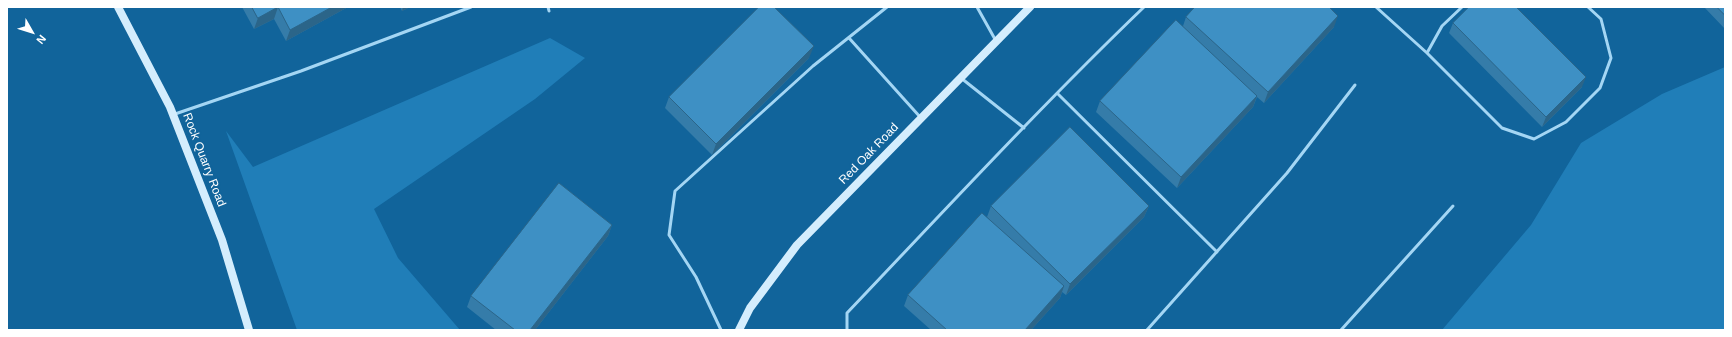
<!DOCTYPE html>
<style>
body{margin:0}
#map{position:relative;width:1732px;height:337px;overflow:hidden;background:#11649b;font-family:Helvetica,sans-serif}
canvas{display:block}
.frame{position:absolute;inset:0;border:8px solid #fff;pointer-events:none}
.north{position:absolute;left:12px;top:12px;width:40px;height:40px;-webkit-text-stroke:3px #11649b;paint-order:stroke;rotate:129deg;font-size:11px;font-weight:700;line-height:16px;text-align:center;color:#fff}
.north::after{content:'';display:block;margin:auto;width:14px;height:18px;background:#fff;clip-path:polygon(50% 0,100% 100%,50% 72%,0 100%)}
</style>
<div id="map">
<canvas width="1732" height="337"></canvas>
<div class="frame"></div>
<div class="north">N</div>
</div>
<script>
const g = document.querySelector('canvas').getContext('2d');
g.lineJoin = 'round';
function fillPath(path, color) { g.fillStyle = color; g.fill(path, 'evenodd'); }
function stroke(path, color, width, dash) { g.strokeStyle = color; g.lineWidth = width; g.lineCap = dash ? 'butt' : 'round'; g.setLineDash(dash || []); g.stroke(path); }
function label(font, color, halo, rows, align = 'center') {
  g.font = font + ' Helvetica,sans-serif'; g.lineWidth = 4; g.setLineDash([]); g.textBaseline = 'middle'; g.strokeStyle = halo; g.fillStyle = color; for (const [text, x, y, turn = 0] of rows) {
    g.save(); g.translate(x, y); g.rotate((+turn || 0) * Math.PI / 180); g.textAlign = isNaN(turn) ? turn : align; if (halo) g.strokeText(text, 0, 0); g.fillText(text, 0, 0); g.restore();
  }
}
fillPath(new Path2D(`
 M 550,38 L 585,58 L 535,99 L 374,209 L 398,258 L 460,330 L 297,330 L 226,131 L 253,167 Z
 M 1725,67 L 1725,330 L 1442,330 L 1531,225 L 1581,143 L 1662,94 Z`), '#207eb8');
stroke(new Path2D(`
 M 548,7 L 549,11
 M 977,7 L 996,41
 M 1376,7 L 1427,53 L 1502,128 L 1534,139 L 1566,122 L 1600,88 L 1611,58 L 1601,19 L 1588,7
 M 849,38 L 921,118
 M 1427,53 L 1442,26 L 1462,7
 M 961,78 L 1024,128
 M 1058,94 L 1217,252
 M 175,114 L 301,71 L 471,7
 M 721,330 L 696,277 L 669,235 L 675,191 L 813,66 L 887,7
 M 847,330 L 847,313 C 945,210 1042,105 1144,7
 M 1147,330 L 1287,173 L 1355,85
 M 1341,330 L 1453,206`), '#a4d6f4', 3);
stroke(new Path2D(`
 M 118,7 L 170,107 L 222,240 L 249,330
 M 739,330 L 750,308 L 797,245 L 1030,7`), '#d4edfd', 8);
fillPath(new Path2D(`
 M 242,7 L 348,7 L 286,41 L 274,19 L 254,29 Z
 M 400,7 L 410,7 L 402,11 Z
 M 1704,7 L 1725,7 L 1725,29 Z
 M 1186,17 L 1334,27 L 1264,103 L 1257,97 L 1253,107 L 1177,188 L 1096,112 L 1100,101 L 1183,26 Z
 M 1453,23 L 1582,87 L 1542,127 L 1449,33 Z
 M 809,58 L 712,155 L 665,108 L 669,97 Z
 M 991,206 L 1149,206 L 1144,217 L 1066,295 L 1062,292 L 1060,298 L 1031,330 L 931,330 L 904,306 L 908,295 L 992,222 L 987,217 Z
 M 612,225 L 608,236 L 535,330 L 496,330 L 467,307 L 471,296 Z`), '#357ca9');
fillPath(new Path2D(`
 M 278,7 L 274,19 L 254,29 L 258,18 Z
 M 332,7 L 348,7 L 286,41 L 290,30 Z
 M 403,7 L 410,7 L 402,11 Z
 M 1338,16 L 1334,27 L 1264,103 L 1268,92 Z
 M 814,46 L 809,58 L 712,155 L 716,144 Z
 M 1586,77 L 1582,87 L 1542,127 L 1546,117 Z
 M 1257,96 L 1253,107 L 1177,188 L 1181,177 Z
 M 1149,206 L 1144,217 L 1066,295 L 1070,284 Z
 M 612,225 L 608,236 L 535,330 L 530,330 Z
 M 1064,286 L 1060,298 L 1031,330 L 1025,330 Z`), '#2b6589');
const building = new Path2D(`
 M 252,7 L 332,7 L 290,30 L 278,7 L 258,18 Z
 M 759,7 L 774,7 L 814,46 L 716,144 L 669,97 Z
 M 1195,7 L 1329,7 L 1338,16 L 1268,92 L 1186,17 Z
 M 1469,7 L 1516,7 L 1586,77 L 1546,117 L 1453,23 Z
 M 1717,7 L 1725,7 L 1725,15 Z
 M 1176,20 L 1257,96 L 1181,177 L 1100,101 Z
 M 1070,127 L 1149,206 L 1070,284 L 991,206 Z
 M 559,183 L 612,225 L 530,330 L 515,330 L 471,296 Z
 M 982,213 L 1064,286 L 1025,330 L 947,330 L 908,295 Z`);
fillPath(building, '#3e90c4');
stroke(building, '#2b6589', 1);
label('12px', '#fff', '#11649b', [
 ["Red Oak Road",869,154,-46],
 ["Rock Quarry Road",204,160,69]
]);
</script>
